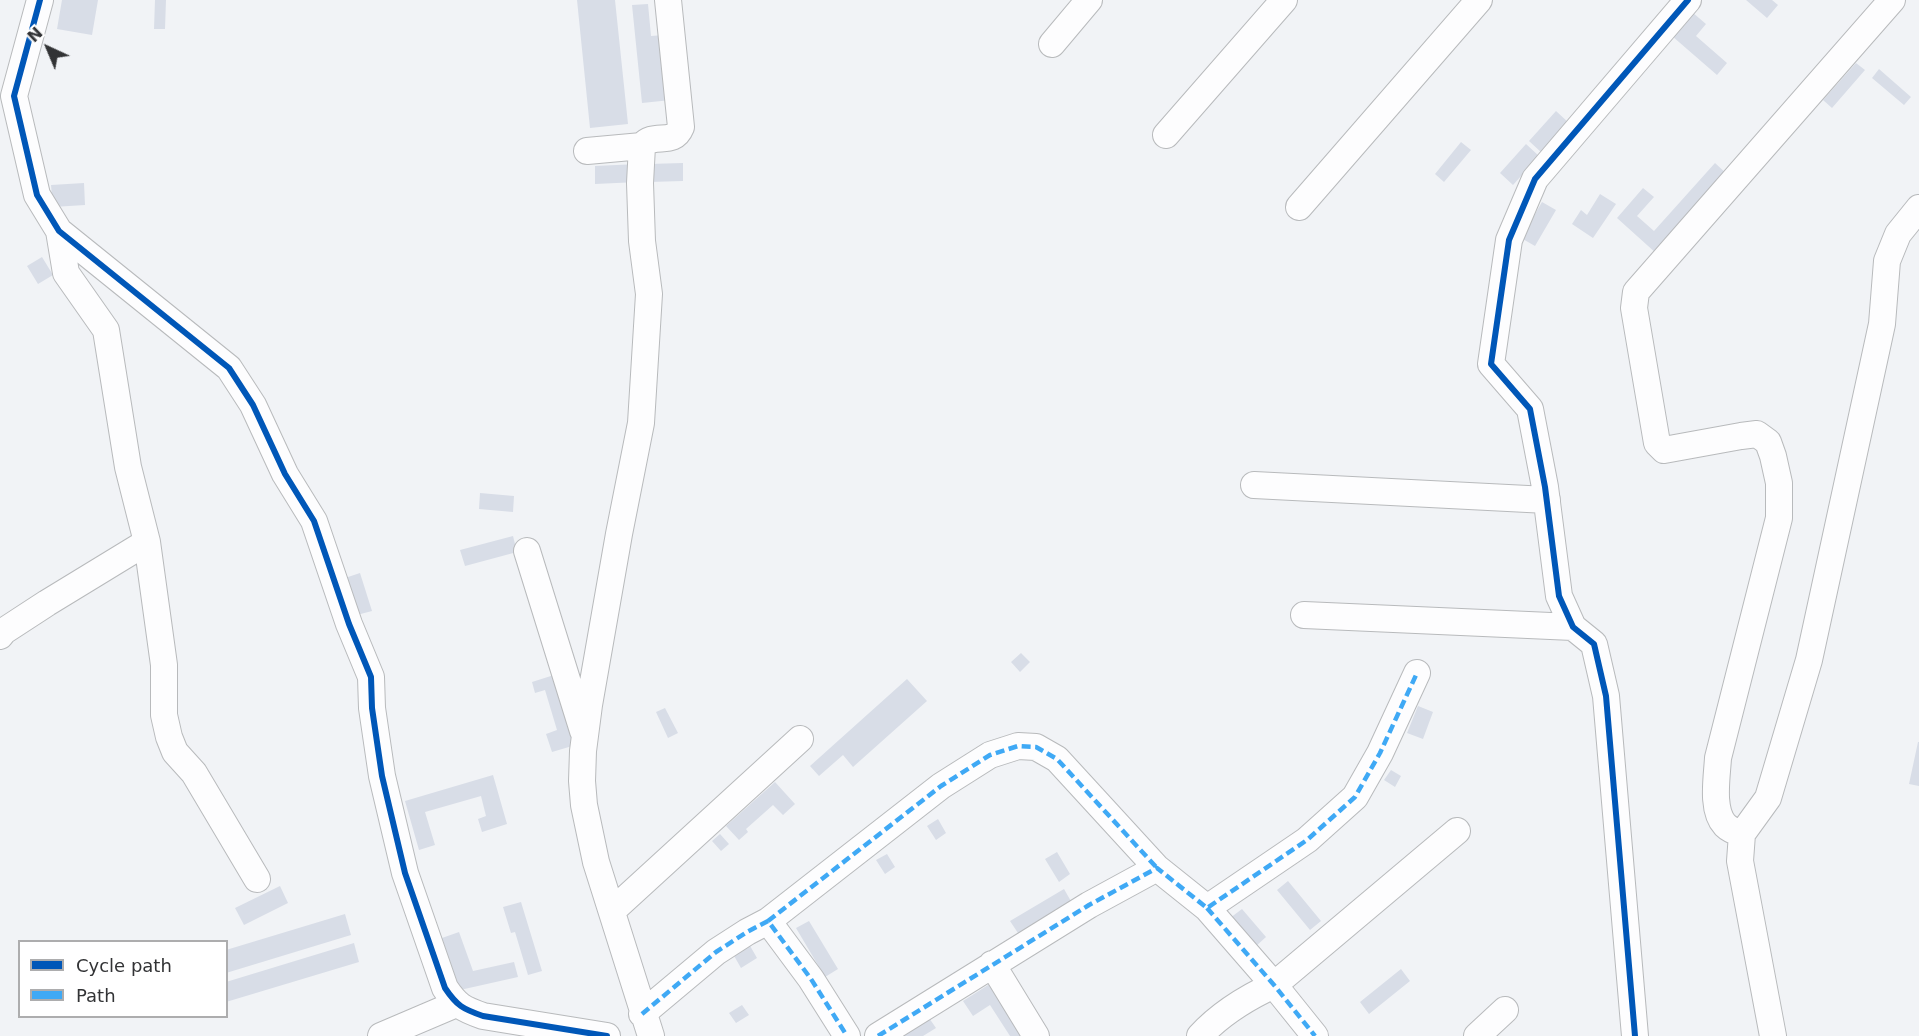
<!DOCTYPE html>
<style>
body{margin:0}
#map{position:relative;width:1919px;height:1036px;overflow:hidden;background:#f1f3f6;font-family:"DejaVu Sans",sans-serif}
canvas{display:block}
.legend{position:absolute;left:18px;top:940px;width:210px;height:78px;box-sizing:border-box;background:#fff;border:2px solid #adadae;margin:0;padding:8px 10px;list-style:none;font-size:18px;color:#323335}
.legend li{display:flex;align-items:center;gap:12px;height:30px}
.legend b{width:30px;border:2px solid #adadae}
.north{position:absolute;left:18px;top:18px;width:60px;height:60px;-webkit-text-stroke:4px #fff;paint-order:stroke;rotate:316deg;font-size:16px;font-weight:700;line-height:24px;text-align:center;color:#323335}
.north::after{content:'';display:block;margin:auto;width:21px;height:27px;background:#323335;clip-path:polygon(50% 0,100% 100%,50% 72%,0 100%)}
</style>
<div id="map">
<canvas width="1919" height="1036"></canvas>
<ul class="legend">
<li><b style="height:8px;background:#0057b8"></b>Cycle path</li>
<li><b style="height:8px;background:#3fa9f5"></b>Path</li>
</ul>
<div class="north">N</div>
</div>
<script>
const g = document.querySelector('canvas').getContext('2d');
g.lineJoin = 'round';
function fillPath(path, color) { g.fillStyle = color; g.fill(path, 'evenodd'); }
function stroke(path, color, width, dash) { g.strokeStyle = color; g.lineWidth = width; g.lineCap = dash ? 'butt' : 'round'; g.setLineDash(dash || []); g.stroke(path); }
fillPath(new Path2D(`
 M 62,0 L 98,0 L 92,35 L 57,29 Z
 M 155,0 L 166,0 L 165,29 L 154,29 Z
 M 577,0 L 615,0 L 628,124 L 590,128 Z
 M 1746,0 L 1772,0 L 1778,5 L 1767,18 Z
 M 648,4 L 651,36 L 664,35 L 671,100 L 642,103 L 632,5 Z
 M 1692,12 L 1706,24 L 1696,36 L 1727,63 L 1717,75 L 1672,36 Z
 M 1856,63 L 1865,70 L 1832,108 L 1823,100 Z
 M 1879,69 L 1911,97 L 1904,105 L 1872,78 Z
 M 1556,111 L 1569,123 L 1542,153 L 1529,141 Z
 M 1461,142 L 1471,150 L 1444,182 L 1435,174 Z
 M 1526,144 L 1539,156 L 1513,185 L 1500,173 Z
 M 683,163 L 683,181 L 649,182 L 649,164 Z
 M 1715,163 L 1728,175 L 1657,254 L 1617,218 L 1643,188 L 1654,197 L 1637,216 L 1654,231 Z
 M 638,164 L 638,182 L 595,184 L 595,166 Z
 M 84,183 L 85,205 L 53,207 L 51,185 Z
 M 1600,194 L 1616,204 L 1593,238 L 1572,224 L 1581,210 L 1587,215 Z
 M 1542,202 L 1556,210 L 1535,246 L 1521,238 Z
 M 42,257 L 53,275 L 38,284 L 27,266 Z
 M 480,493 L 514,496 L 513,512 L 479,509 Z
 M 513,536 L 517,552 L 465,566 L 460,550 Z
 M 360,573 L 372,611 L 353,616 L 342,579 Z
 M 1021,653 L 1030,662 L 1020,672 L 1011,662 Z
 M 554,675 L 579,744 L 552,752 L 546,734 L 557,730 L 545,690 L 535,693 L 532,682 Z
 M 907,679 L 927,701 L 853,767 L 843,755 L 819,776 L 810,766 Z
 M 1418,706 L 1433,712 L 1423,739 L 1407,733 Z
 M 665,708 L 678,733 L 668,738 L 656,712 Z
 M 1918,742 L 1919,742 L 1919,786 L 1909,784 Z
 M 1391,770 L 1401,776 L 1395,787 L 1384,780 Z
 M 493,775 L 507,824 L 482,832 L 478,819 L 486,816 L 481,796 L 425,812 L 435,845 L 419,850 L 405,801 Z
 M 775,782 L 795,804 L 783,815 L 773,805 L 746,829 L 748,832 L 739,840 L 726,826 Z
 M 938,819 L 946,833 L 936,840 L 927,826 Z
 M 720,834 L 729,844 L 721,851 L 712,841 Z
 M 1057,852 L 1070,874 L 1059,882 L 1045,859 Z
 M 887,854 L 895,867 L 885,874 L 876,860 Z
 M 1288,881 L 1321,921 L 1310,930 L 1277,890 Z
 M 280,886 L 288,903 L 244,925 L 235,908 Z
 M 1064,889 L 1072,903 L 1020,936 L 1010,921 Z
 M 521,902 L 542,971 L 528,975 L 515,932 L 511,933 L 503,907 Z
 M 1242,909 L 1266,937 L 1255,947 L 1230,918 Z
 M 345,914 L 351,935 L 226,973 L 226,950 Z
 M 809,921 L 838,969 L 825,977 L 796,928 Z
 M 459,932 L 473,971 L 514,962 L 518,977 L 460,990 L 442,938 Z
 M 354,943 L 359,962 L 226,1002 L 226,982 Z
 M 749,944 L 757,958 L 741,968 L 733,954 Z
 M 1401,969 L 1410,981 L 1369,1014 L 1360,1002 Z
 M 996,980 L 1022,1036 L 1010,1036 L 990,1005 L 973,1016 L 963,1001 Z
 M 742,1005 L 749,1015 L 736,1023 L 729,1013 Z
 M 927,1015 L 936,1028 L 923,1036 L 894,1036 Z`), '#d8dde7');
const minor = new Path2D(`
 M 40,0 L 14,96 L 37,195 L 59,231 L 229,368 L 253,405 L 285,474 L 314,521 L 349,624 L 371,677 L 372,708 L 382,776 L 405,873 L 445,988 C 457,1006 463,1009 483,1016 L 607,1036
 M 1052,44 L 1089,0
 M 1166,135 L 1284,0
 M 587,151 L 642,146
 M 1299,207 L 1479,0
 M 59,231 L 66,273 L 106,330 L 128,467 L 147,542 L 164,665 L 164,715 L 169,737 L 175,752 L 194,773 L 257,879
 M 1254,485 L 1547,500
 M 527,551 L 583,731
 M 1304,615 L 1573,627
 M 0,636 L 4,631 L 47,603 L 147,542
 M 1742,834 C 1736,832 1730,830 1725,825 C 1711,810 1717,777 1718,758 L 1779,518 L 1779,483 L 1773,456 L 1768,442 L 1757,434 L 1741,436 L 1664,450 L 1657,443 L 1634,308 L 1636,292 L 1892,0
 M 1207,908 L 1274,985 L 1315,1036
 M 612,911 L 800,739
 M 768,921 L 941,786 L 990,755 L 1018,746 L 1036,747 L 1057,759 L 1157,868
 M 992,964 L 1036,1036
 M 642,1014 L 716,952 L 747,932 L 768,921 L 811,979 L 847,1036
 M 381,1036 L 456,1004
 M 651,1036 L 596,862 L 584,805 L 582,781 L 583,751 L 589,705 L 619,534 L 641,423 L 649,294 L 642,241 L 640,183 L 642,146 C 654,131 673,147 681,127 L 668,0
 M 878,1036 L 1089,905 L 1157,868 L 1207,908 L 1307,840 L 1355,797 L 1380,753 L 1417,673
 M 1200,1036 C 1220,1014 1246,998 1274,985 L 1457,831
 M 1477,1036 L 1505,1010
 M 1635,1036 L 1606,696 L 1594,644 L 1573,627 L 1559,596 L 1545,487 L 1530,409 L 1491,364 L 1509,240 L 1535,179 L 1688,0
 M 1773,1036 L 1740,861 L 1742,834 L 1768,798 L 1809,660 L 1882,324 L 1887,261 L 1898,234 L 1919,208`);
stroke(minor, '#b8babc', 28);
stroke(minor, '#fdfdfe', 26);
stroke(new Path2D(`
 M 1207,908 L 1274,985 L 1315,1036
 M 768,921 L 941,786 L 990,755 L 1018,746 L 1036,747 L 1057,759 L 1157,868
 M 642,1014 L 716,952 L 747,932 L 768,921 L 811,979 L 847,1036
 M 878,1036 L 1089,905 L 1157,868 L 1207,908 L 1307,840 L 1355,797 L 1380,753 L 1417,673`), '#3fa9f5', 4.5, [9, 4.5]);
stroke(new Path2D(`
 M 40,0 L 14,96 L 37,195 L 59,231 L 229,368 L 253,405 L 285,474 L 314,521 L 349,624 L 371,677 L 372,708 L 382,776 L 405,873 L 445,988 C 457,1006 463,1009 483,1016 L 607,1036
 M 1635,1036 L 1606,696 L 1594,644 L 1573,627 L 1559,596 L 1545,487 L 1530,409 L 1491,364 L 1509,240 L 1535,179 L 1688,0`), '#0057b8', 6);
</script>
